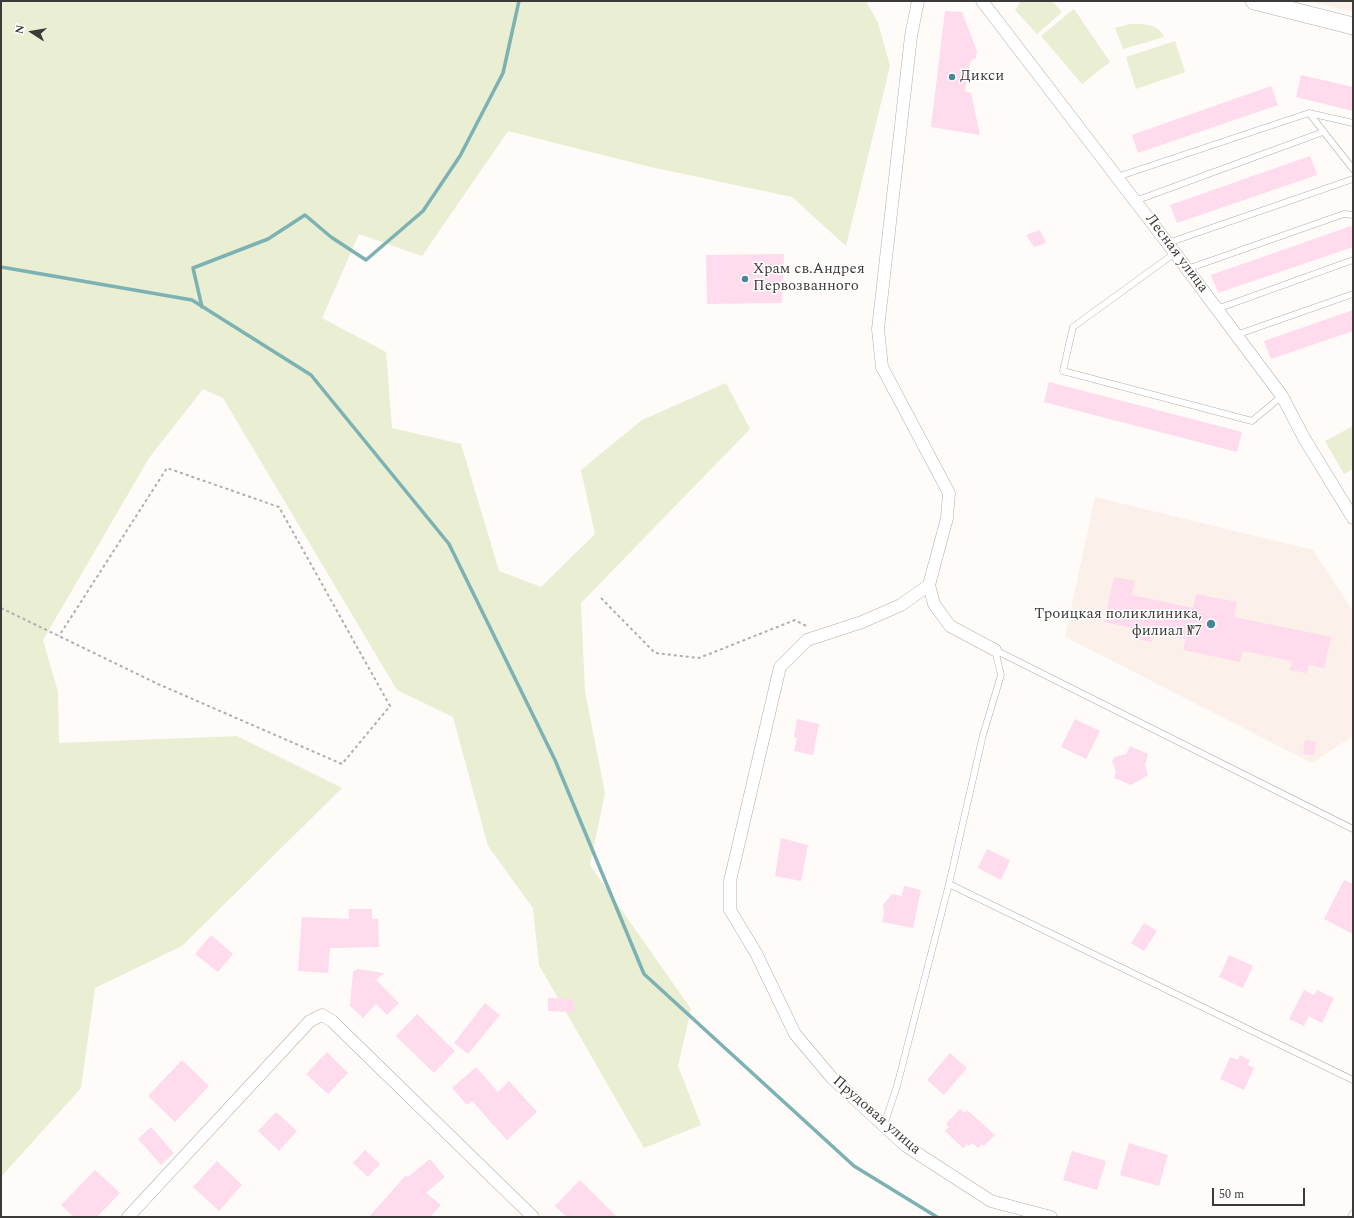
<!DOCTYPE html>
<meta charset="utf-8">
<style>
body{margin:0}
#map{position:relative;width:1354px;height:1218px;overflow:hidden;background:#fefbf9;font-family:Spectral,serif}
canvas{display:block}
.frame{position:absolute;inset:0;border:2px solid #3c3b3a;pointer-events:none}
.north{position:absolute;left:12px;top:12px;width:40px;height:40px;-webkit-text-stroke:3px #fff;paint-order:stroke;rotate:282deg;font-size:11px;font-weight:700;line-height:16px;text-align:center;color:#3c3b3a}
.north::after{content:'';display:block;margin:auto;width:14px;height:18px;background:#3c3b3a;clip-path:polygon(50% 0,100% 100%,50% 72%,0 100%)}
.scale{position:absolute;left:1212px;top:1188px;width:93px;height:18px;box-sizing:border-box;border:2px solid #3c3b3a;border-top:0;padding-left:5px;font-size:12px;line-height:14px;white-space:nowrap;color:#3c3b3a;-webkit-text-stroke:3px #fff;paint-order:stroke}
</style>
<div id="map">
<canvas width="1354" height="1218"></canvas>
<div class="frame"></div>
<div class="north">N</div>
<div class="scale">50 m</div>
</div>
<script>
const g = document.querySelector('canvas').getContext('2d');
g.lineJoin = 'round';
function fillPath(path, color) { g.fillStyle = color; g.fill(path, 'evenodd'); }
function stroke(path, color, width, dash) { g.strokeStyle = color; g.lineWidth = width; g.lineCap = dash ? 'butt' : 'round'; g.setLineDash(dash || []); g.stroke(path); }
function label(font, color, halo, rows, align = 'center') {
  g.font = font + ' Spectral,serif'; g.lineWidth = 3; g.setLineDash([]); g.textBaseline = 'middle'; g.strokeStyle = halo; g.fillStyle = color; for (const [text, x, y, turn = 0] of rows) {
    g.save(); g.translate(x, y); g.rotate((+turn || 0) * Math.PI / 180); g.textAlign = isNaN(turn) ? turn : align; if (halo) g.strokeText(text, 0, 0); g.fillText(text, 0, 0); g.restore();
  }
}
fillPath(new Path2D(`
 M 1308,1 L 1353,1 L 1353,12 Z
 M 1095,497 L 1313,550 L 1353,611 L 1353,736 L 1312,763 L 1065,637 Z`), '#fcf0ea');
fillPath(new Path2D(`
 M 1,1 L 866,1 L 878,23 L 890,66 L 846,246 L 792,197 L 646,166 L 508,131 L 422,256 L 359,234 L 322,318 L 386,352 L 392,428 L 461,444 L 499,571 L 541,587 L 595,534 L 581,470 L 642,420 L 726,383 L 750,429 L 581,603 L 585,692 L 605,793 L 590,865 L 691,1009 L 678,1066 L 701,1125 L 644,1148 L 539,965 L 533,908 L 488,846 L 453,717 L 397,690 L 223,398 L 203,389 L 149,458 L 43,640 L 58,692 L 59,743 L 237,736 L 342,788 L 182,946 L 95,988 L 81,1088 L 1,1177 Z
 M 1021,1 L 1052,1 L 1062,12 L 1037,34 L 1015,10 Z
 M 1074,9 L 1110,62 L 1082,84 L 1041,36 Z
 M 1130,24 C 1142,24 1158,23 1164,37 L 1123,49 L 1115,28 Z
 M 1175,41 L 1185,72 L 1136,89 L 1126,57 Z
 M 1353,426 L 1353,469 L 1344,474 L 1325,441 Z`), '#eaeed2');
stroke(new Path2D(`
 M 1,267 L 192,300 L 311,375 L 449,544 L 555,760 L 644,974 L 854,1166 L 937,1217
 M 202,307 L 193,268 L 268,239 L 305,215 L 331,237 L 366,260 L 423,211 L 460,156 L 503,73 L 519,1`), '#7cb2b3', 3.5);
fillPath(new Path2D(`
 M 945,11 L 962,12 L 977,51 L 976,58 L 970,62 L 965,91 L 971,93 L 980,135 L 931,127 Z
 M 1301,75 L 1353,87 L 1353,111 L 1296,97 Z
 M 1271,86 L 1278,105 L 1138,153 L 1132,135 Z
 M 1310,156 L 1317,175 L 1177,223 L 1170,205 Z
 M 1351,226 L 1353,231 L 1353,247 L 1218,293 L 1211,275 Z
 M 1040,230 L 1046,243 L 1034,247 L 1026,235 Z
 M 784,254 L 782,303 L 707,304 L 706,255 Z
 M 1353,310 L 1353,331 L 1271,359 L 1264,341 Z
 M 1049,382 L 1242,432 L 1237,452 L 1044,402 Z
 M 1114,577 L 1135,581 L 1132,595 L 1193,608 L 1196,594 L 1237,602 L 1234,617 L 1331,637 L 1324,668 L 1309,665 L 1307,673 L 1290,670 L 1292,661 L 1243,651 L 1240,662 L 1183,650 L 1186,639 L 1154,632 L 1152,642 L 1135,639 L 1137,629 L 1104,622 Z
 M 797,719 L 819,724 L 813,755 L 794,751 L 797,738 L 794,737 Z
 M 1075,719 L 1100,731 L 1086,759 L 1061,747 Z
 M 1305,740 L 1316,742 L 1314,755 L 1303,754 Z
 M 1130,746 L 1148,754 L 1145,765 L 1148,775 L 1131,785 L 1114,778 L 1116,771 L 1112,761 L 1115,757 L 1126,754 Z
 M 781,838 L 808,845 L 801,881 L 775,876 Z
 M 987,849 L 1010,860 L 1001,880 L 978,868 Z
 M 1344,880 L 1353,884 L 1353,934 L 1324,919 Z
 M 904,886 L 921,890 L 913,928 L 882,922 L 884,913 L 883,905 L 892,894 L 902,896 Z
 M 349,909 L 372,909 L 372,919 L 378,919 L 379,947 L 330,948 L 328,973 L 298,971 L 302,917 L 349,919 Z
 M 1144,923 L 1157,931 L 1144,951 L 1131,943 Z
 M 211,935 L 233,954 L 218,972 L 195,954 Z
 M 1229,955 L 1253,966 L 1243,988 L 1219,977 Z
 M 357,969 L 384,973 L 376,980 L 399,1003 L 387,1015 L 376,1004 L 363,1018 L 350,1006 L 353,972 Z
 M 1304,990 L 1314,995 L 1317,990 L 1334,998 L 1322,1023 L 1309,1016 L 1304,1026 L 1289,1019 Z
 M 548,998 L 574,999 L 574,1012 L 548,1011 Z
 M 485,1003 L 500,1015 L 468,1054 L 454,1043 Z
 M 417,1014 L 455,1051 L 434,1073 L 396,1036 Z
 M 327,1052 L 348,1073 L 328,1094 L 306,1074 Z
 M 950,1053 L 967,1068 L 944,1095 L 927,1080 Z
 M 1240,1055 L 1250,1060 L 1248,1065 L 1254,1068 L 1244,1090 L 1220,1079 L 1230,1057 L 1238,1060 Z
 M 182,1060 L 209,1086 L 175,1122 L 148,1096 Z
 M 476,1067 L 498,1092 L 509,1081 L 537,1112 L 507,1140 L 472,1101 L 467,1105 L 452,1088 Z
 M 960,1109 L 965,1113 L 967,1110 L 995,1135 L 984,1146 L 982,1144 L 978,1148 L 972,1143 L 969,1146 L 967,1144 L 963,1148 L 945,1131 L 949,1127 L 946,1124 Z
 M 276,1112 L 297,1131 L 279,1151 L 258,1131 Z
 M 151,1127 L 174,1153 L 161,1165 L 138,1139 Z
 M 1129,1143 L 1168,1155 L 1159,1186 L 1120,1175 Z
 M 365,1150 L 380,1164 L 368,1177 L 353,1163 Z
 M 1072,1151 L 1106,1161 L 1097,1190 L 1063,1180 Z
 M 430,1159 L 445,1177 L 426,1193 L 441,1205 L 430,1217 L 369,1217 L 406,1175 L 408,1177 Z
 M 217,1161 L 242,1185 L 219,1211 L 193,1187 Z
 M 95,1170 L 120,1193 L 97,1217 L 74,1217 L 61,1205 Z
 M 580,1180 L 617,1217 L 567,1217 L 555,1206 Z`), '#fedbed');
const lane = new Path2D(`
 M 1309,113 L 1353,169
 M 1117,177 L 1309,113 L 1353,123
 M 1135,201 L 1323,132
 M 1168,243 L 1353,179
 M 1175,253 L 1073,327 L 1063,371 L 1252,421 L 1282,396
 M 1187,269 L 1344,214 L 1353,215
 M 1217,309 L 1353,260
 M 1236,335 L 1353,294
 M 995,650 L 1353,829
 M 949,884 L 1353,1080
 M 884,1125 L 897,1086 L 949,884 L 983,735 L 1001,675 L 995,650
 M 1351,1217 L 1353,1213`);
const street = new Path2D(`
 M 918,1 L 911,36 L 878,329 L 882,367 L 949,493 L 947,518 L 929,585 L 934,604 L 950,626 L 995,650
 M 982,1 L 1175,253 L 1282,396 L 1304,438 L 1353,518
 M 929,585 L 901,605 L 862,622 L 807,640 L 780,667 L 730,881 L 730,910 L 756,953 L 795,1034 L 832,1078 L 906,1146 L 991,1201 L 1051,1217
 M 128,1217 L 310,1021 L 322,1015 L 332,1021 L 533,1217`);
const secondary = new Path2D(`
 M 1254,1 L 1353,26`);
stroke(lane, '#b2afad', 7);
stroke(street, '#b2afad', 13);
stroke(secondary, '#b2afad', 18);
stroke(new Path2D(`
 M 601,598 L 655,653 L 699,658 L 795,620 L 808,627
 M 1,608 L 158,684 L 342,764 L 390,706 L 279,507 L 167,468 L 59,636`), '#b1afad', 2, [3, 3]);
stroke(lane, '#fff', 6);
stroke(street, '#fff', 12);
stroke(secondary, '#fff', 17);
for (const [x, y, r, color] of [
 [952,77,4,"#468899"],
 [745,279,4,"#468899"],
 [1211,624,5,"#468899"]
]) { const dot = new Path2D(); dot.arc(x, y, r, 0, 2 * Math.PI); g.fillStyle = color; g.fill(dot); stroke(dot, '#fff', 1.5); }
label('15px', '#3c3b3a', '#fff', [
 ["Дикси",960,77],
 ["Храм св.Андрея",753,270],
 ["Первозванного",753,287],
 ["Троицкая поликлиника,",1202,615,"right"],
 ["филиал №7",1202,632,"right"]
], 'left');
label('15px', '#3c3b3a', '#fff', [
 ["Лесная улица",1176,254,53],
 ["Прудовая улица",876,1116,41]
]);
</script>
